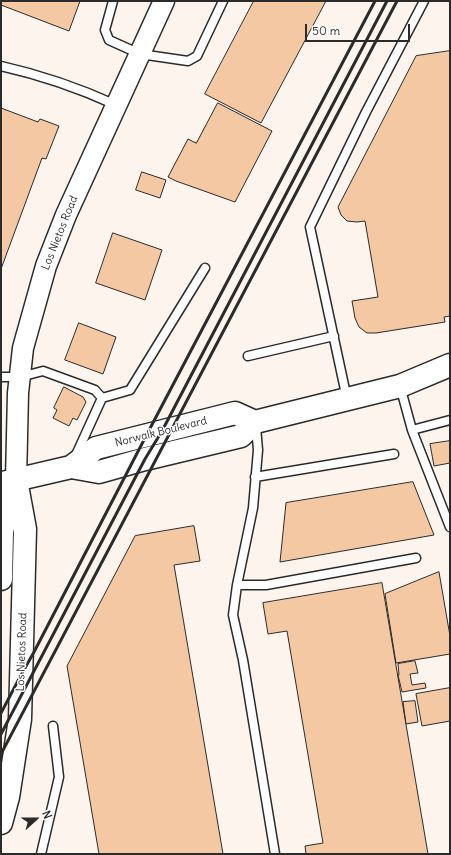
<!DOCTYPE html>
<style>
body{margin:0}
#map{position:relative;width:451px;height:855px;overflow:hidden;background:#fdf4ed;font-family:Delius,sans-serif}
canvas{display:block}
.frame{position:absolute;inset:0;border:2px solid #2b2b2b;pointer-events:none}
.north{position:absolute;left:16px;top:799px;width:40px;height:40px;-webkit-text-stroke:3px #fff;paint-order:stroke;rotate:69deg;font-size:11px;font-weight:700;line-height:16px;text-align:center;color:#2b2b2b}
.north::after{content:'';display:block;margin:auto;width:14px;height:18px;background:#2b2b2b;clip-path:polygon(50% 0,100% 100%,50% 72%,0 100%)}
.scale{position:absolute;left:305px;top:24px;width:105px;height:18px;box-sizing:border-box;border:2px solid #2b2b2b;border-top:0;padding-left:5px;font-size:12px;line-height:14px;white-space:nowrap;color:#2b2b2b;-webkit-text-stroke:3px #fff;paint-order:stroke}
</style>
<div id="map">
<canvas width="451" height="855"></canvas>
<div class="frame"></div>
<div class="north">N</div>
<div class="scale">50 m</div>
</div>
<script>
const g = document.querySelector('canvas').getContext('2d');
g.lineJoin = 'round';
function fillPath(path, color) { g.fillStyle = color; g.fill(path, 'evenodd'); }
function stroke(path, color, width, dash) { g.strokeStyle = color; g.lineWidth = width; g.lineCap = dash ? 'butt' : 'round'; g.setLineDash(dash || []); g.stroke(path); }
function label(font, color, halo, rows, align = 'center') {
  g.font = font + ' Delius,sans-serif'; g.lineWidth = 3; g.setLineDash([]); g.textBaseline = 'middle'; g.strokeStyle = halo; g.fillStyle = color; for (const [text, x, y, turn = 0] of rows) {
    g.save(); g.translate(x, y); g.rotate((+turn || 0) * Math.PI / 180); g.textAlign = isNaN(turn) ? turn : align; if (halo) g.strokeText(text, 0, 0); g.fillText(text, 0, 0); g.restore();
  }
}
const building = new Path2D(`
 M 1,1 L 80,1 L 69,31 L 1,5 Z
 M 254,1 L 326,1 L 261,123 L 205,94 Z
 M 450,51 L 450,316 L 444,317 L 445,322 L 376,333 L 367,333 L 359,327 L 355,318 L 352,301 L 378,297 L 365,221 L 357,222 L 347,221 L 341,215 L 338,207 L 416,56 Z
 M 218,103 L 272,131 L 235,202 L 176,181 L 168,177 L 188,139 L 196,143 Z
 M 1,108 L 38,122 L 40,119 L 59,126 L 46,159 L 42,158 L 1,269 Z
 M 142,172 L 166,180 L 160,198 L 136,190 Z
 M 113,233 L 162,250 L 145,300 L 96,283 Z
 M 79,323 L 116,337 L 103,374 L 65,360 Z
 M 64,387 L 83,397 L 86,402 L 77,420 L 73,418 L 69,426 L 53,418 L 57,410 L 54,408 Z
 M 450,441 L 450,463 L 434,466 L 430,444 Z
 M 413,482 L 434,535 L 280,562 L 286,503 Z
 M 194,526 L 200,561 L 174,565 L 223,854 L 99,854 L 67,666 L 135,536 Z
 M 439,572 L 450,636 L 450,654 L 396,663 L 385,594 Z
 M 382,583 L 428,854 L 306,854 L 305,846 L 323,843 L 287,631 L 268,634 L 263,603 Z
 M 415,661 L 418,673 L 410,674 L 412,685 L 425,683 L 426,688 L 402,692 L 398,675 L 399,675 L 398,664 Z
 M 450,688 L 450,721 L 422,726 L 416,694 Z
 M 415,701 L 418,722 L 406,724 L 403,702 Z`);
fillPath(building, '#f4c8a3');
stroke(building, '#2b2b2b', 1);
const service = new Path2D(`
 M 113,1 L 105,30 L 109,40 L 140,54 L 188,61 L 197,56 L 223,1
 M 1,66 C 41,75 79,88 116,105
 M 248,356 L 334,336
 M 1,377 L 20,377 L 43,371 L 95,390 L 102,398
 M 400,386 L 412,430
 M 347,399 L 310,227 L 366,112 L 424,1
 M 450,420 L 412,430 L 450,527
 M 256,427 L 258,450 L 253,508 L 237,585 L 233,615 L 243,660 L 275,854
 M 76,455 L 102,398 L 130,390 L 205,268
 M 255,477 L 394,454
 M 237,585 L 266,585 L 416,558
 M 41,854 L 59,777 L 53,726`);
const tertiary = new Path2D(`
 M 16,480 L 18,393 L 23,348 L 46,266 L 66,215 L 164,1`);
const secondary = new Path2D(`
 M 71,467 L 99,472 L 145,459 L 241,436 L 255,422 L 400,386 L 450,365
 M 2,483 L 71,467 L 96,448 L 235,413 L 255,422
 M 1,579 L 2,531 L 15,483
 M 1,823 L 8,797 L 20,719 L 25,529 L 16,480`);
stroke(service, '#2b2b2b', 11);
stroke(tertiary, '#2b2b2b', 23);
stroke(secondary, '#2b2b2b', 25);
stroke(service, '#fff', 8);
stroke(tertiary, '#fff', 20);
stroke(secondary, '#fff', 22);
stroke(new Path2D(`
 M 1,713 L 21,675 L 34,652 L 146,436 L 375,1
 M 1,734 L 145,459 L 162,431 L 387,1
 M 1,754 L 397,1`), '#2b2b2b', 3);
label('11px', '#2b2b2b', '#fff', [
 ["Los Nietos Road",60,233,-68],
 ["Norwalk Boulevard",161,432,-14],
 ["Los Nietos Road",22,652,-88]
]);
</script>
